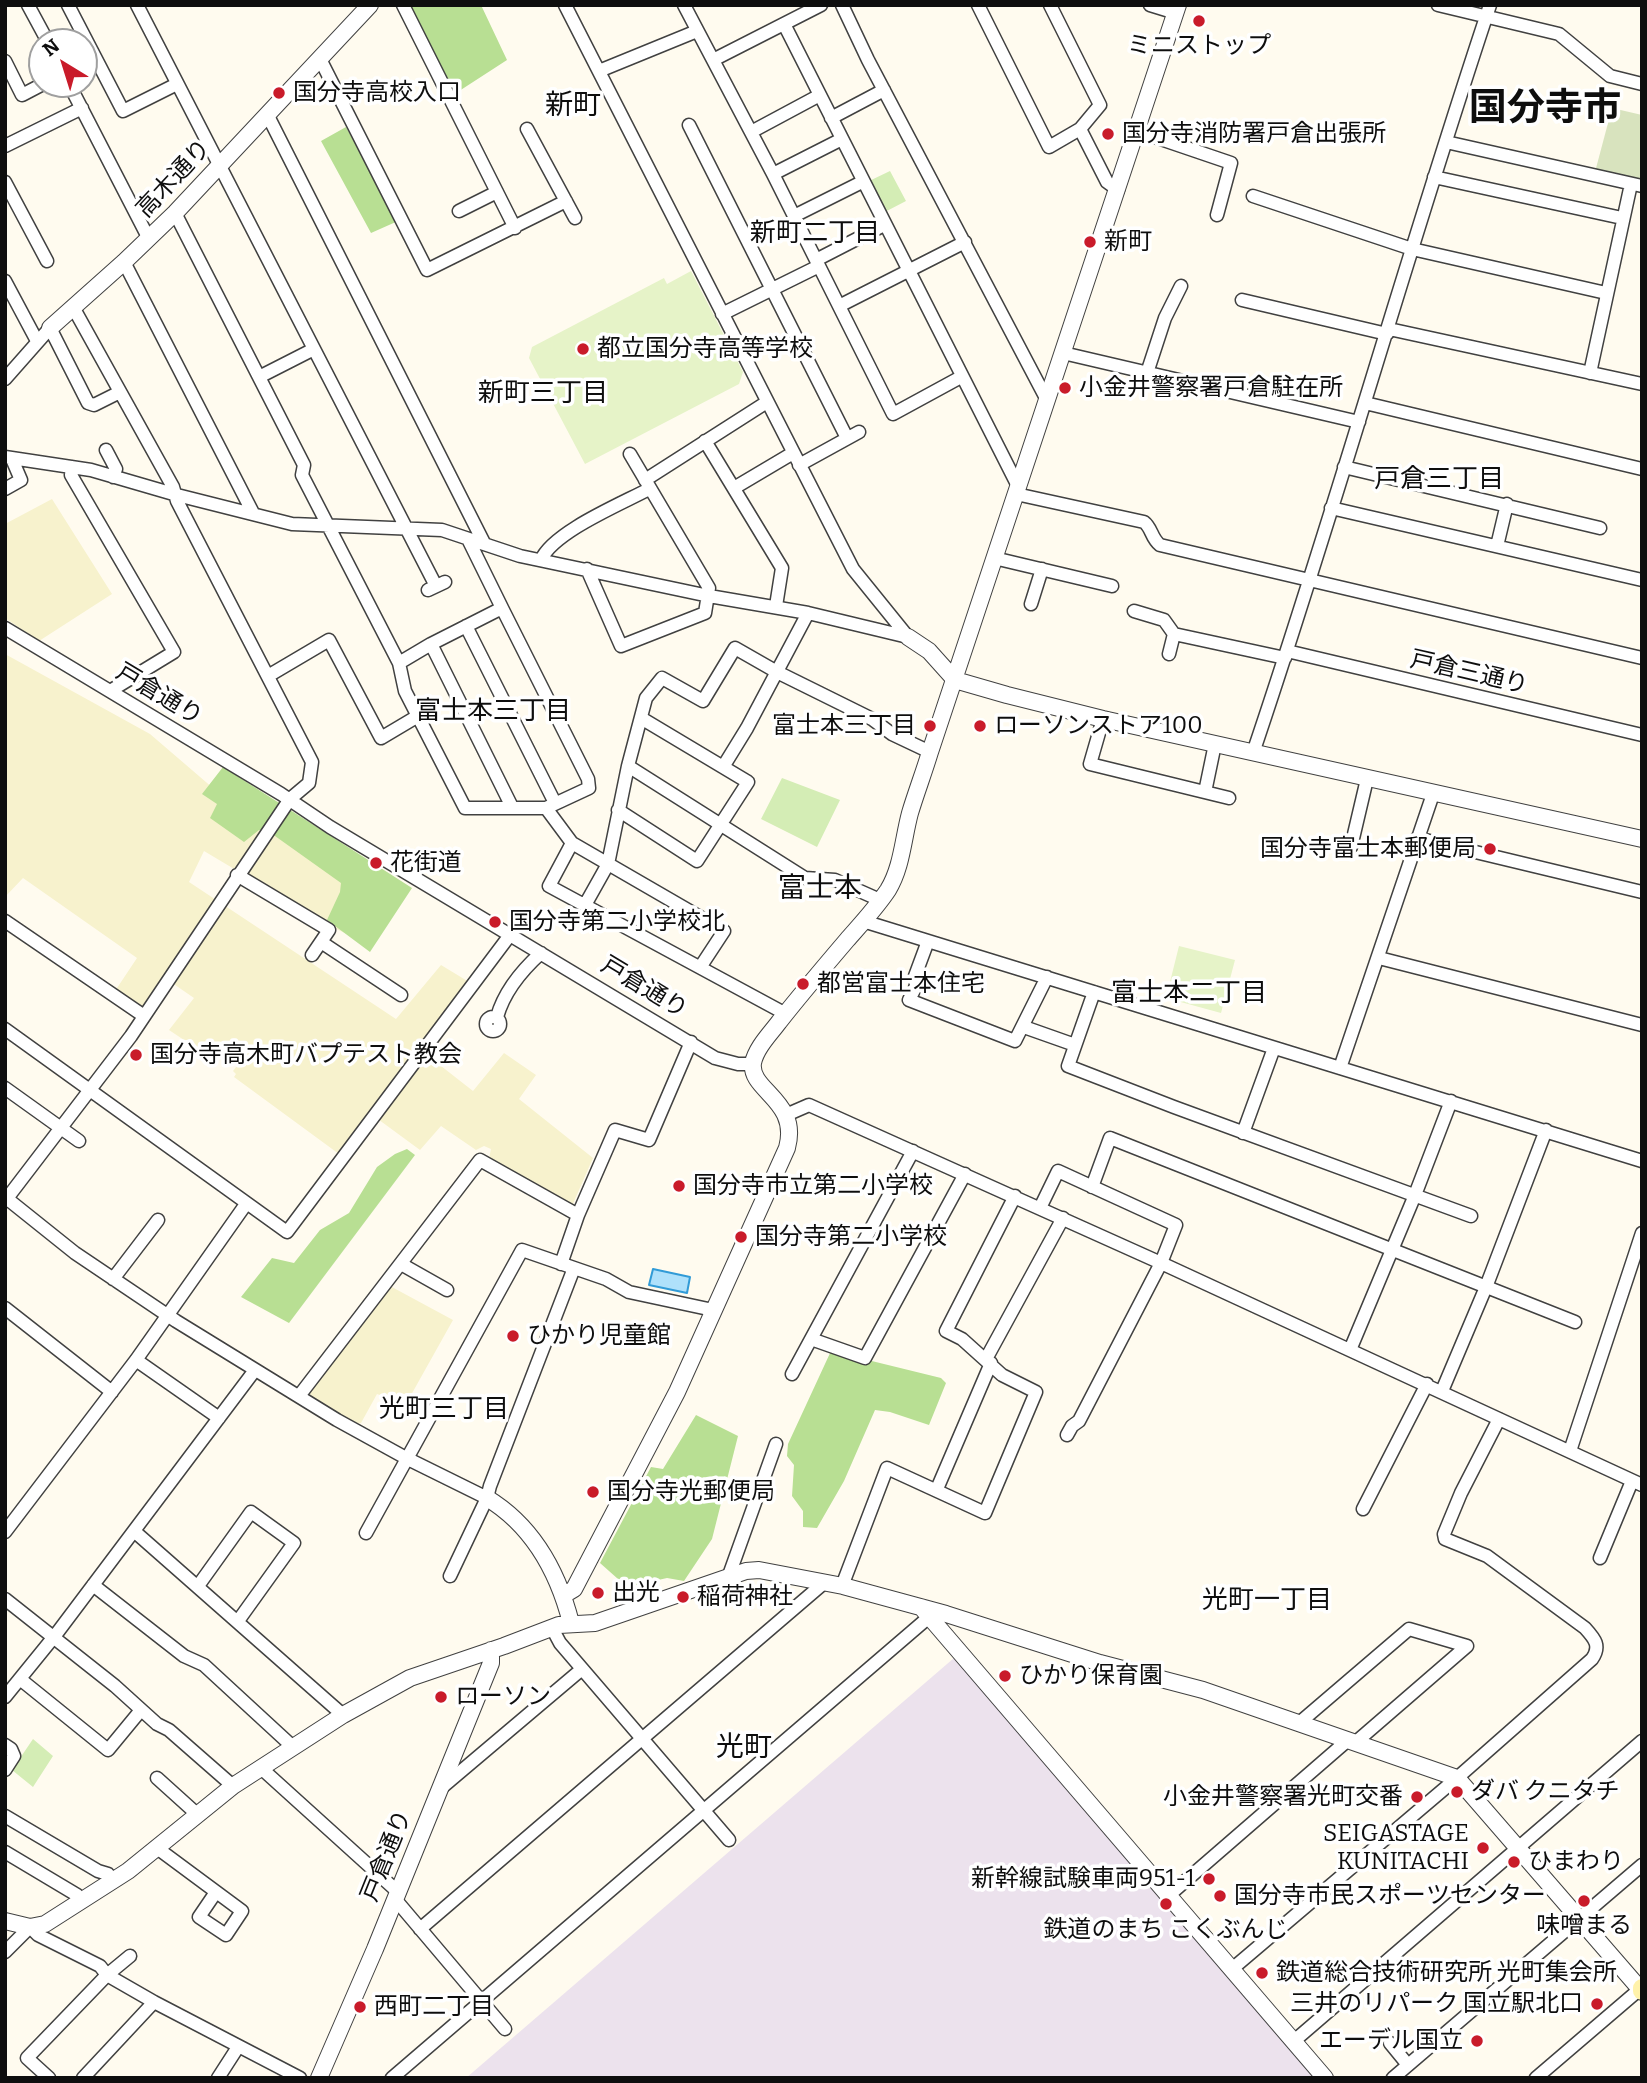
<!DOCTYPE html>
<meta charset="utf-8">
<style>
body{margin:0}
#map{position:relative;width:1647px;height:2083px;overflow:hidden;background:#fffbef;font-family:Bitter,serif}
canvas{display:block}
.frame{position:absolute;inset:0;border:7px solid #0e0e0e;pointer-events:none}
.north{position:absolute;left:28px;top:28px;width:70px;height:70px;box-sizing:border-box;background:#fff;border:2px solid #9f9f9f;border-radius:50%;rotate:322deg;font-size:19px;font-weight:700;line-height:28px;text-align:center;color:#0e0e0e}
.north::after{content:'';display:block;margin:auto;width:24px;height:32px;background:#c91b2a;clip-path:polygon(50% 0,100% 100%,50% 72%,0 100%)}
</style>
<div id="map">
<canvas width="1647" height="2083"></canvas>
<div class="frame"></div>
<div class="north">N</div>
</div>
<script>
const g = document.querySelector('canvas').getContext('2d');
g.lineJoin = 'round';
function fillPath(path, color) { g.fillStyle = color; g.fill(path, 'evenodd'); }
function stroke(path, color, width, dash) { g.strokeStyle = color; g.lineWidth = width; g.lineCap = dash ? 'butt' : 'round'; g.setLineDash(dash || []); g.stroke(path); }
function label(font, color, halo, rows, align = 'center') {
  g.font = font + ' Bitter,"Noto Sans JP",serif'; g.lineWidth = 7; g.setLineDash([]); g.textBaseline = 'middle'; g.strokeStyle = halo; g.fillStyle = color; for (const [text, x, y, turn = 0] of rows) {
    g.save(); g.translate(x, y); g.rotate((+turn || 0) * Math.PI / 180); g.textAlign = isNaN(turn) ? turn : align; if (halo) g.strokeText(text, 0, 0); g.fillText(text, 0, 0); g.restore();
  }
}
fillPath(new Path2D(`
 M 954,1658 L 1314,2078 L 466,2078 Z`), '#ece2ed');
fillPath(new Path2D(`
 M 52,499 L 112,594 L 39,641 L 5,618 L 5,524 Z
 M 5,654 L 150,734 L 249,819 L 395,911 L 370,945 L 328,925 L 204,851 L 189,882 L 396,1019 L 441,965 L 469,982 L 418,1048 L 473,1091 L 504,1053 L 536,1075 L 519,1099 L 593,1158 L 572,1206 L 489,1159 L 491,1149 L 484,1146 L 476,1150 L 441,1126 L 420,1150 L 371,1114 L 339,1154 L 234,1077 L 236,1074 L 233,1071 L 243,1058 L 220,1042 L 208,1056 L 169,1030 L 194,998 L 165,978 L 144,1011 L 115,991 L 137,958 L 23,878 L 5,897 Z
 M 390,1286 L 453,1320 L 406,1404 L 377,1394 L 361,1423 L 355,1424 L 308,1396 Z`), '#f7f2cd');
fillPath(new Path2D(`
 M 890,171 L 906,201 L 881,214 L 865,183 Z
 M 782,778 L 840,800 L 817,847 L 761,819 Z
 M 33,1739 L 53,1756 L 33,1787 L 12,1770 Z`), '#d4edb5');
fillPath(new Path2D(`
 M 404,5 L 481,5 L 507,60 L 453,95 Z
 M 346,127 L 398,221 L 371,233 L 321,141 Z
 M 223,767 L 412,888 L 370,952 L 327,920 L 340,892 L 341,883 L 275,836 L 259,830 L 244,842 L 210,818 L 217,804 L 202,794 Z
 M 407,1149 L 415,1155 L 289,1323 L 241,1297 L 272,1258 L 294,1263 L 320,1230 L 349,1213 L 377,1167 L 395,1154 Z
 M 831,1351 L 941,1378 L 946,1383 L 929,1425 L 890,1412 L 875,1410 L 844,1481 L 817,1528 L 803,1527 L 803,1511 L 792,1496 L 794,1465 L 787,1456 L 788,1444 Z
 M 696,1415 L 738,1436 L 712,1539 L 684,1581 L 667,1578 L 627,1587 L 600,1563 L 651,1467 L 663,1469 Z`), '#b8df93');
fillPath(new Path2D(`
 M 1612,108 L 1642,115 L 1642,182 L 1595,172 Z`), '#d8e3be');
fillPath(new Path2D(`
 M 691,271 L 743,372 L 739,384 L 585,464 L 529,358 L 532,347 L 664,278 L 667,284 Z
 M 1179,946 L 1235,960 L 1221,1013 L 1166,998 Z`), '#e6f3c8');
const water = new Path2D(`
 M 653,1269 L 690,1277 L 687,1293 L 649,1285 Z`);
fillPath(water, '#afe1fb');
stroke(water, '#319bd7', 2);
const minor = new Path2D(`
 M 28,5 L 48,42
 M 68,5 L 123,111 L 177,84
 M 137,5 L 436,586
 M 403,5 L 515,228
 M 565,5 L 853,569 L 908,637
 M 684,5 L 773,174 L 893,414 L 961,377
 M 842,5 L 868,60 L 1047,400
 M 978,5 L 1049,147 L 1080,129 L 1107,182 L 1118,190
 M 1050,5 L 1100,105 L 1080,129
 M 1150,5 L 1176,13
 M 1438,5 L 1559,34 L 1610,76 L 1642,84
 M 784,24 L 1018,486
 M 320,59 L 427,270 L 566,201
 M 713,60 L 821,5
 M 5,61 L 22,95 L 43,84
 M 599,71 L 697,31
 M 69,84 L 149,239
 M 267,114 L 484,543
 M 831,118 L 884,90
 M 689,125 L 847,438
 M 527,129 L 575,218
 M 1137,131 L 1231,163 L 1217,215
 M 751,132 L 820,95
 M 1446,142 L 1642,186
 M 5,146 L 82,108
 M 773,174 L 842,139
 M 1434,177 L 1622,218
 M 5,182 L 47,261
 M 1253,196 L 1412,249 L 1606,293
 M 459,211 L 497,192
 M 175,213 L 304,465 L 302,475 L 399,663 L 405,691 L 465,808 L 546,808 L 589,788 L 588,779 L 502,608
 M 794,216 L 862,182
 M 816,260 L 884,225
 M 124,262 L 253,513
 M 5,281 L 37,341
 M 1242,300 L 1387,334
 M 839,306 L 965,242
 M 722,314 L 819,266
 M 1389,329 L 1642,384
 M 1063,353 L 1359,422
 M 1147,373 L 1165,318 L 1181,286
 M 1590,373 L 1631,184
 M 259,377 L 314,349
 M 5,379 L 50,328 L 88,403 L 94,405 L 120,392
 M 1365,403 L 1642,469
 M 705,441 L 782,568 L 776,606
 M 106,450 L 116,469 L 113,477
 M 5,457 L 91,470 L 177,495 L 292,524 L 442,530 L 520,556 L 709,596 L 808,613 L 908,637
 M 799,465 L 859,432
 M 72,467 L 71,475 L 174,652 L 110,691
 M 1344,467 L 1600,528
 M 645,480 L 767,402
 M 734,488 L 793,453
 M 5,489 L 21,480 L 12,459
 M 1016,494 L 1144,522 C 1152,528 1151,538 1160,545 L 1642,658
 M 1331,508 L 1642,580
 M 1497,546 L 1507,504
 M 994,558 L 1112,586
 M 541,560 C 553,532 621,504 649,489
 M 587,569 L 621,646 L 705,613 L 709,588 L 630,454
 M 428,590 L 445,582
 M 1031,604 L 1042,569
 M 1134,611 L 1164,620 L 1174,634 L 1285,658
 M 466,626 L 555,803
 M 5,628 L 281,794 L 330,827 L 715,1058 L 738,1064 L 753,1064
 M 431,644 L 512,807
 M 1287,651 L 1642,735
 M 1169,654 L 1174,634
 M 399,663 L 431,644 L 502,608 L 468,539
 M 268,676 L 329,640 L 381,738 L 418,716
 M 1103,719 L 1090,764 L 1229,798
 M 1253,753 C 1337,505 1407,253 1490,5
 M 628,766 L 805,878 L 835,880 L 880,900
 M 723,767 L 747,728 L 808,613
 M 1205,792 L 1215,744
 M 546,808 L 572,843 L 724,931 L 701,966
 M 618,810 L 697,861 L 748,782 L 641,718
 M 1417,838 L 1642,892
 M 572,843 L 549,886 L 786,1014
 M 1351,847 L 1367,779
 M 237,875 L 329,930 L 312,955
 M 585,905 L 608,864 L 628,766 L 646,698 L 662,678 L 703,701 L 735,648 L 777,672 L 872,719 L 892,734 L 930,752
 M 5,921 L 144,1016
 M 863,921 L 1642,1161
 M 928,941 L 915,976 L 916,986 L 909,1000 L 1015,1041 L 1047,977
 M 321,942 L 401,995
 M 1379,958 L 1642,1025
 M 1094,992 L 1068,1066 L 1174,1107 L 1471,1216
 M486 1024a7 7 0 1 1 14 0a7 7 0 1 1-14 0Z
 M 497,1017 C 504,992 521,971 541,953
 M 1024,1027 L 1075,1045
 M 5,1029 L 287,1232 L 510,935
 M 1340,1068 L 1433,794
 M 5,1088 L 79,1141
 M 786,1115 L 809,1105 L 1161,1263 L 1642,1485
 M 1243,1133 L 1274,1048
 M 1092,1187 L 1110,1138 L 1575,1322
 M 5,1197 L 75,1253 L 176,1321 L 337,1420 L 406,1458 L 487,1498
 M 5,1201 L 131,1036 L 290,799 L 309,783 L 312,762 L 177,501 L 173,487 L 73,307
 M 1040,1208 L 1058,1171 L 1176,1225 L 1161,1263 L 1079,1421 L 1072,1426 L 1067,1435
 M 401,1264 L 447,1290
 M 561,1264 L 578,1215 L 615,1130 L 649,1140 L 691,1042
 M 113,1279 L 158,1220
 M 5,1308 L 112,1392
 M 811,1339 L 865,1358 L 965,1174
 M 1350,1350 L 1415,1195 L 1451,1101
 M 986,1359 L 1063,1218
 M 136,1360 L 219,1418
 M 792,1374 L 913,1151
 M 1442,1391 L 1486,1287 L 1546,1130
 M 299,1396 L 480,1160 L 578,1215
 M 1570,1451 L 1642,1233
 M 937,1489 L 991,1363
 M 1363,1509 L 1427,1384
 M 134,1531 L 343,1715
 M 5,1532 L 136,1360 L 246,1204
 M 366,1533 L 522,1250 L 606,1279 L 629,1292 L 713,1310
 M 1600,1558 L 1632,1481
 M 450,1576 L 487,1498 L 490,1486 L 574,1268
 M 728,1578 L 776,1444
 M 93,1585 L 184,1656 L 204,1665 L 293,1747
 M 198,1586 L 251,1512 L 294,1543 L 238,1621
 M 842,1586 L 887,1468 L 985,1513 L 1036,1392 L 1002,1375 L 962,1339 L 946,1331 L 1015,1196
 M 5,1599 L 115,1686 L 157,1724 L 169,1730 L 233,1786
 M 552,1628 L 560,1643 L 729,1840
 M 20,1679 L 108,1750 L 141,1710
 M 5,1697 L 57,1633 L 255,1370
 M 1298,1724 L 1409,1629 L 1467,1646 L 1356,1742
 M 5,1745 L 11,1749 L 14,1756 L 5,1770
 M 261,1768 L 398,1892
 M 157,1778 L 198,1815
 M 440,1789 L 582,1669
 M 5,1816 L 98,1871 L 108,1874 L 113,1881
 M 157,1848 L 242,1911 L 226,1935 L 199,1917 L 216,1892
 M 5,1852 L 77,1895 L 81,1901
 M 1168,1896 L 1348,1740
 M 395,1899 L 505,2029
 M 420,1929 L 825,1582
 M 5,1952 L 30,1927 L 38,1935 L 100,1966 L 107,1975 L 154,2002 L 300,2078
 M 1232,1969 L 1457,1778 L 1592,1659 C 1601,1646 1595,1639 1585,1628 L 1487,1556 L 1445,1539 L 1444,1534 L 1461,1493 L 1499,1419
 M 1294,2041 L 1642,1741
 M 1390,2043 L 1408,2065
 M 49,2078 L 27,2058 L 107,1975 L 130,1956
 M 83,2078 L 154,2002
 M 218,2078 L 238,2047
 M 392,2078 L 929,1617
 M 1393,2078 L 1642,1865
 M 1536,2078 L 1640,1989`);
const tertiary = new Path2D(`
 M 50,328 L 124,262 L 175,213 L 370,5
 M 908,637 L 929,651 L 955,680 L 1007,695 L 1103,719 L 1642,839
 M 487,1498 C 533,1526 558,1572 571,1623
 M 564,1595 L 574,1589 L 677,1392 L 787,1148 C 800,1100 749,1091 753,1063 C 756,1048 770,1034 779,1022 C 801,994 824,967 847,940 C 861,924 876,908 888,890 C 902,867 903,839 910,813 C 916,793 924,772 930,752 L 1178,5
 M 921,1607 L 1325,2078
 M 5,1921 L 30,1927 L 45,1924 L 128,1871 L 233,1786 L 343,1715 L 410,1678 L 504,1646 L 559,1625 L 595,1623 L 746,1571 L 759,1570 L 843,1586 L 946,1614 L 1100,1663 L 1203,1690 L 1457,1778 L 1640,1989
 M 319,2078 L 375,1949 L 491,1663 L 491,1650`);
const secondary = new Path2D(`
 M 1642,1988 L 1642,1991`);
stroke(minor, '#414141', 15);
stroke(tertiary, '#414141', 18);
stroke(secondary, '#303030', 20);
stroke(minor, '#fff', 12);
stroke(tertiary, '#fff', 16);
stroke(secondary, '#fff2aa', 18);
for (const [x, y, r, color] of [
 [1199,21,7,"#c91b2a"],
 [279,93,7,"#c91b2a"],
 [1108,134,7,"#c91b2a"],
 [1090,242,7,"#c91b2a"],
 [583,349,7,"#c91b2a"],
 [1065,388,7,"#c91b2a"],
 [930,726,7,"#c91b2a"],
 [980,726,7,"#c91b2a"],
 [1490,849,7,"#c91b2a"],
 [376,863,7,"#c91b2a"],
 [495,922,7,"#c91b2a"],
 [803,984,7,"#c91b2a"],
 [136,1055,7,"#c91b2a"],
 [679,1186,7,"#c91b2a"],
 [741,1237,7,"#c91b2a"],
 [513,1336,7,"#c91b2a"],
 [593,1492,7,"#c91b2a"],
 [598,1593,7,"#c91b2a"],
 [683,1597,7,"#c91b2a"],
 [1005,1676,7,"#c91b2a"],
 [441,1697,7,"#c91b2a"],
 [1457,1792,7,"#c91b2a"],
 [1417,1797,7,"#c91b2a"],
 [1483,1848,7,"#c91b2a"],
 [1514,1862,7,"#c91b2a"],
 [1209,1879,7,"#c91b2a"],
 [1220,1896,7,"#c91b2a"],
 [1584,1901,7,"#c91b2a"],
 [1166,1904,7,"#c91b2a"],
 [1262,1973,7,"#c91b2a"],
 [1597,2004,7,"#c91b2a"],
 [360,2007,7,"#c91b2a"],
 [1477,2041,7,"#c91b2a"]
]) { const dot = new Path2D(); dot.arc(x, y, r, 0, 2 * Math.PI); g.fillStyle = color; g.fill(dot); stroke(dot, '#fff', 2.5); }
label('24px', '#0e0e0e', '#fff', [
 ["ミニストップ",1199,46,"center"],
 ["国分寺高校入口",293,93],
 ["国分寺消防署戸倉出張所",1122,134],
 ["新町",1104,242],
 ["都立国分寺高等学校",597,349],
 ["小金井警察署戸倉駐在所",1079,388],
 ["富士本三丁目",916,726,"right"],
 ["ローソンストア100",994,726],
 ["国分寺富士本郵便局",1476,849,"right"],
 ["花街道",390,863],
 ["国分寺第二小学校北",509,922],
 ["都営富士本住宅",817,984],
 ["国分寺高木町バプテスト教会",150,1055],
 ["国分寺市立第二小学校",693,1186],
 ["国分寺第二小学校",755,1237],
 ["ひかり児童館",527,1336],
 ["国分寺光郵便局",607,1492],
 ["出光",612,1593],
 ["稲荷神社",697,1597],
 ["ひかり保育園",1019,1676],
 ["ローソン",455,1697],
 ["ダバ クニタチ",1471,1792],
 ["小金井警察署光町交番",1403,1797,"right"],
 ["SEIGASTAGE",1469,1834,"right"],
 ["KUNITACHI",1469,1862,"right"],
 ["ひまわり",1528,1862],
 ["新幹線試験車両951-1",1195,1879,"right"],
 ["国分寺市民スポーツセンター",1234,1896],
 ["味噌まる",1584,1926,"center"],
 ["鉄道のまち こくぶんじ",1166,1930,"center"],
 ["鉄道総合技術研究所 光町集会所",1276,1973],
 ["三井のリパーク 国立駅北口",1583,2004,"right"],
 ["西町二丁目",374,2007],
 ["エーデル国立",1463,2041,"right"]
], 'left');
label('24px', '#0e0e0e', '#fff', [
 ["高木通り",174,179,-47],
 ["戸倉三通り",1469,673,13],
 ["戸倉通り",159,695,31],
 ["戸倉通り",644,988,31],
 ["戸倉通り",387,1856,-68]
]);
label('26px', '#0e0e0e', '#fff', [
 ["新町二丁目",815,234],
 ["新町三丁目",543,394],
 ["戸倉三丁目",1439,480],
 ["富士本三丁目",493,712],
 ["富士本二丁目",1189,994],
 ["光町三丁目",444,1410],
 ["光町一丁目",1267,1601]
]);
label('28px', '#0e0e0e', '#fff', [
 ["新町",573,106],
 ["富士本",820,889],
 ["光町",744,1748]
]);
label('bold 38px', '#0e0e0e', '#fff', [
 ["国分寺市",1545,109]
]);
</script>
